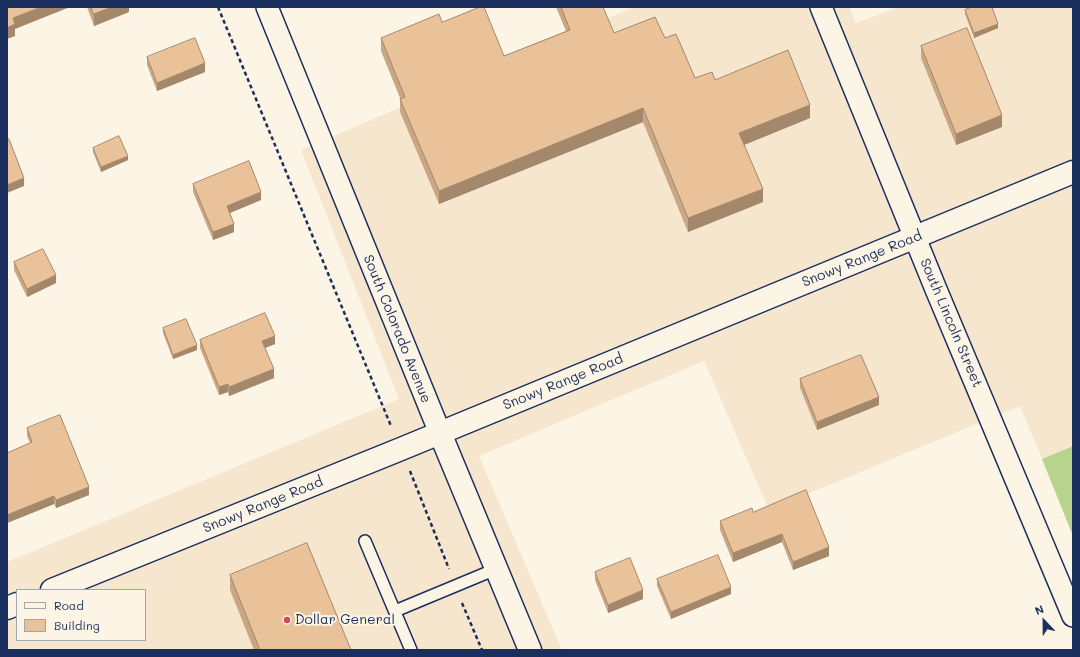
<!DOCTYPE html>
<style>
body{margin:0}
#map{position:relative;width:1080px;height:657px;overflow:hidden;background:#fcf5e5;font-family:Mali,sans-serif}
canvas{display:block}
.frame{position:absolute;inset:0;border:8px solid #1b2f5e;pointer-events:none}
.legend{position:absolute;left:16px;top:589px;width:130px;height:52px;box-sizing:border-box;background:#fcf5e5;border:1px solid #a2a6af;margin:0;padding:5px 7px;list-style:none;font-size:12px;color:#1b2f5e}
.legend li{display:flex;align-items:center;gap:8px;height:20px}
.legend b{width:20px;border:1px solid #a2a6af}
.north{position:absolute;left:1024px;top:601px;width:40px;height:40px;-webkit-text-stroke:3px #fcf5e5;paint-order:stroke;rotate:338deg;font-size:11px;font-weight:700;line-height:16px;text-align:center;color:#1b2f5e}
.north::after{content:'';display:block;margin:auto;width:14px;height:18px;background:#1b2f5e;clip-path:polygon(50% 0,100% 100%,50% 72%,0 100%)}
</style>
<div id="map">
<canvas width="1080" height="657"></canvas>
<div class="frame"></div>
<ul class="legend">
<li><b style="height:5px;background:#fcf5e5"></b>Road</li>
<li><b style="height:11px;background:#eac29a"></b>Building</li>
</ul>
<div class="north">N</div>
</div>
<script>
const g = document.querySelector('canvas').getContext('2d');
g.lineJoin = 'round';
function fillPath(path, color) { g.fillStyle = color; g.fill(path, 'evenodd'); }
function stroke(path, color, width, dash) { g.strokeStyle = color; g.lineWidth = width; g.lineCap = dash ? 'butt' : 'round'; g.setLineDash(dash || []); g.stroke(path); }
function label(font, color, halo, rows, align = 'center') {
  g.font = font + ' Mali,sans-serif'; g.lineWidth = 4; g.setLineDash([]); g.textBaseline = 'middle'; g.strokeStyle = halo; g.fillStyle = color; for (const [text, x, y, turn = 0] of rows) {
    g.save(); g.translate(x, y); g.rotate((+turn || 0) * Math.PI / 180); g.textAlign = isNaN(turn) ? turn : align; if (halo) g.strokeText(text, 0, 0); g.fillText(text, 0, 0); g.restore();
  }
}
fillPath(new Path2D(`
 M 634,7 L 849,7 L 856,23 L 899,7 L 1073,7 L 1073,446 L 1042,459 L 1020,406 L 769,510 L 704,361 L 479,456 L 562,650 L 7,650 L 7,562 L 399,399 L 301,150 ZM 17,590 L 145,590 L 145,640 L 17,640 Z`), '#f7e6ce');
fillPath(new Path2D(`
 M 1073,446 L 1073,536 L 1042,459 Z`), '#b8d48c');
const lane = new Path2D(`
 M 365,541 L 411,650
 M 395,611 L 496,569`);
const street = new Path2D(`
 M 267,7 L 440,433
 M 821,7 L 935,287 L 1073,616`);
const secondary = new Path2D(`
 M 440,433 L 530,650`);
const primary = new Path2D(`
 M 52,590 L 401,449 L 1073,172
 M 7,608 L 17,604`);
stroke(lane, '#1b2f5e', 14);
stroke(street, '#1b2f5e', 24);
stroke(secondary, '#1b2f5e', 25);
stroke(primary, '#1b2f5e', 25);
stroke(new Path2D(`
 M 218,7 L 391,426
 M 410,471 L 449,569
 M 462,603 L 482,650`), '#1b2f5e', 2.5, [4, 3]);
stroke(lane, '#fcf5e5', 11);
stroke(street, '#fcf5e5', 21);
stroke(secondary, '#fcf5e5', 22);
stroke(primary, '#fcf5e5', 22);
fillPath(new Path2D(`
 M 87,7 L 129,7 L 129,12 L 94,26 Z
 M 556,7 L 603,7 L 614,33 L 665,38 L 695,78 L 715,80 L 810,118 L 744,145 L 763,202 L 688,232 L 643,122 L 439,204 L 400,112 L 400,98 L 381,51 L 381,38 L 442,22 L 504,56 L 566,31 Z
 M 965,10 L 998,28 L 974,38 L 965,14 Z
 M 921,46 L 1002,127 L 956,145 L 921,58 Z
 M 147,57 L 205,72 L 157,91 L 147,65 Z
 M 93,148 L 128,160 L 101,172 L 93,152 Z
 M 193,184 L 261,200 L 230,213 L 234,232 L 213,240 L 193,192 Z
 M 14,262 L 56,283 L 27,297 L 14,270 Z
 M 163,328 L 197,350 L 173,359 L 163,333 Z
 M 200,340 L 275,344 L 265,348 L 274,378 L 229,396 L 228,392 L 219,395 L 200,348 Z
 M 800,379 L 879,405 L 817,430 L 800,388 Z
 M 27,428 L 89,495 L 56,508 L 54,504 L 7,523 L 7,453 L 30,443 L 27,436 Z
 M 753,512 L 829,556 L 793,570 L 782,542 L 733,562 L 720,530 L 720,521 Z
 M 595,572 L 643,599 L 608,613 L 595,580 Z
 M 230,575 L 351,650 L 254,650 L 230,590 Z
 M 657,579 L 731,594 L 671,619 L 657,586 Z`), '#c9a784');
fillPath(new Path2D(`
 M 41,7 L 70,7 L 15,29 L 15,36 L 7,39 L 7,28 L 13,18 Z
 M 112,7 L 129,7 L 129,12 L 94,26 L 94,14 Z
 M 998,24 L 998,28 L 974,38 L 974,33 Z
 M 205,63 L 205,72 L 157,91 L 157,83 Z
 M 810,105 L 810,118 L 739,147 L 739,133 Z
 M 643,108 L 643,122 L 439,204 L 439,191 Z
 M 1002,115 L 1002,127 L 956,145 L 956,134 Z
 M 128,156 L 128,160 L 101,172 L 101,167 Z
 M 24,178 L 24,186 L 7,193 L 7,185 Z
 M 763,189 L 763,202 L 688,232 L 688,218 Z
 M 261,192 L 261,200 L 227,214 L 227,206 Z
 M 234,224 L 234,232 L 213,240 L 213,232 Z
 M 56,275 L 56,283 L 27,297 L 27,289 Z
 M 275,336 L 275,344 L 262,349 L 262,341 Z
 M 197,345 L 197,350 L 173,359 L 173,355 Z
 M 274,369 L 274,378 L 229,396 L 229,387 Z
 M 228,384 L 228,392 L 219,395 L 219,387 Z
 M 879,397 L 879,405 L 817,430 L 817,422 Z
 M 89,487 L 89,495 L 56,508 L 56,500 Z
 M 54,496 L 54,504 L 7,523 L 7,515 Z
 M 782,534 L 782,542 L 733,562 L 733,553 Z
 M 829,547 L 829,556 L 793,570 L 793,562 Z
 M 731,587 L 731,594 L 671,619 L 671,612 Z
 M 643,590 L 643,599 L 608,613 L 608,605 Z`), '#a4886c');
const building = new Path2D(`
 M 7,7 L 41,7 L 13,18 L 15,24 L 7,28 Z
 M 91,7 L 112,7 L 94,14 Z
 M 480,7 L 484,7 L 504,56 L 570,30 L 561,7 L 603,7 L 614,33 L 655,17 L 665,38 L 676,34 L 695,78 L 712,72 L 715,80 L 788,50 L 810,105 L 739,133 L 763,189 L 688,218 L 643,108 L 439,191 L 400,99 L 405,97 L 381,38 L 439,14 L 442,22 Z
 M 972,7 L 992,7 L 998,24 L 974,33 L 965,10 Z
 M 967,28 L 1002,115 L 956,134 L 921,46 Z
 M 195,38 L 205,63 L 157,83 L 147,57 Z
 M 119,136 L 128,156 L 101,167 L 93,148 Z
 M 9,139 L 24,178 L 7,185 L 7,140 Z
 M 249,161 L 261,192 L 227,206 L 234,224 L 213,232 L 193,184 Z
 M 43,249 L 56,275 L 27,289 L 14,262 Z
 M 265,313 L 275,336 L 262,341 L 274,369 L 229,387 L 228,384 L 219,387 L 200,340 Z
 M 186,319 L 197,345 L 173,355 L 163,328 Z
 M 861,355 L 879,397 L 817,422 L 800,379 Z
 M 60,415 L 89,487 L 56,500 L 54,496 L 7,515 L 7,453 L 32,442 L 27,428 Z
 M 806,490 L 829,547 L 793,562 L 782,534 L 733,553 L 720,521 L 752,508 L 753,512 Z
 M 307,543 L 351,650 L 260,650 L 230,575 Z
 M 718,555 L 731,587 L 671,612 L 657,579 Z
 M 630,558 L 643,590 L 608,605 L 595,572 Z`);
fillPath(building, '#eac29a');
stroke(building, '#a4886c', 1);
for (const [x, y, r, color] of [
 [287,620,4,"#d1495b"]
]) { const dot = new Path2D(); dot.arc(x, y, r, 0, 2 * Math.PI); g.fillStyle = color; g.fill(dot); stroke(dot, '#fcf5e5', 1.5); }
label('14px', '#1b2f5e', '#fcf5e5', [
 ["Snowy Range Road",862,259,-22],
 ["South Lincoln Street",951,323,67],
 ["South Colorado Avenue",397,329,68],
 ["Snowy Range Road",563,382,-22],
 ["Snowy Range Road",263,505,-22]
]);
label('14px', '#1b2f5e', '#fcf5e5', [
 ["Dollar General",295,620]
], 'left');
</script>
